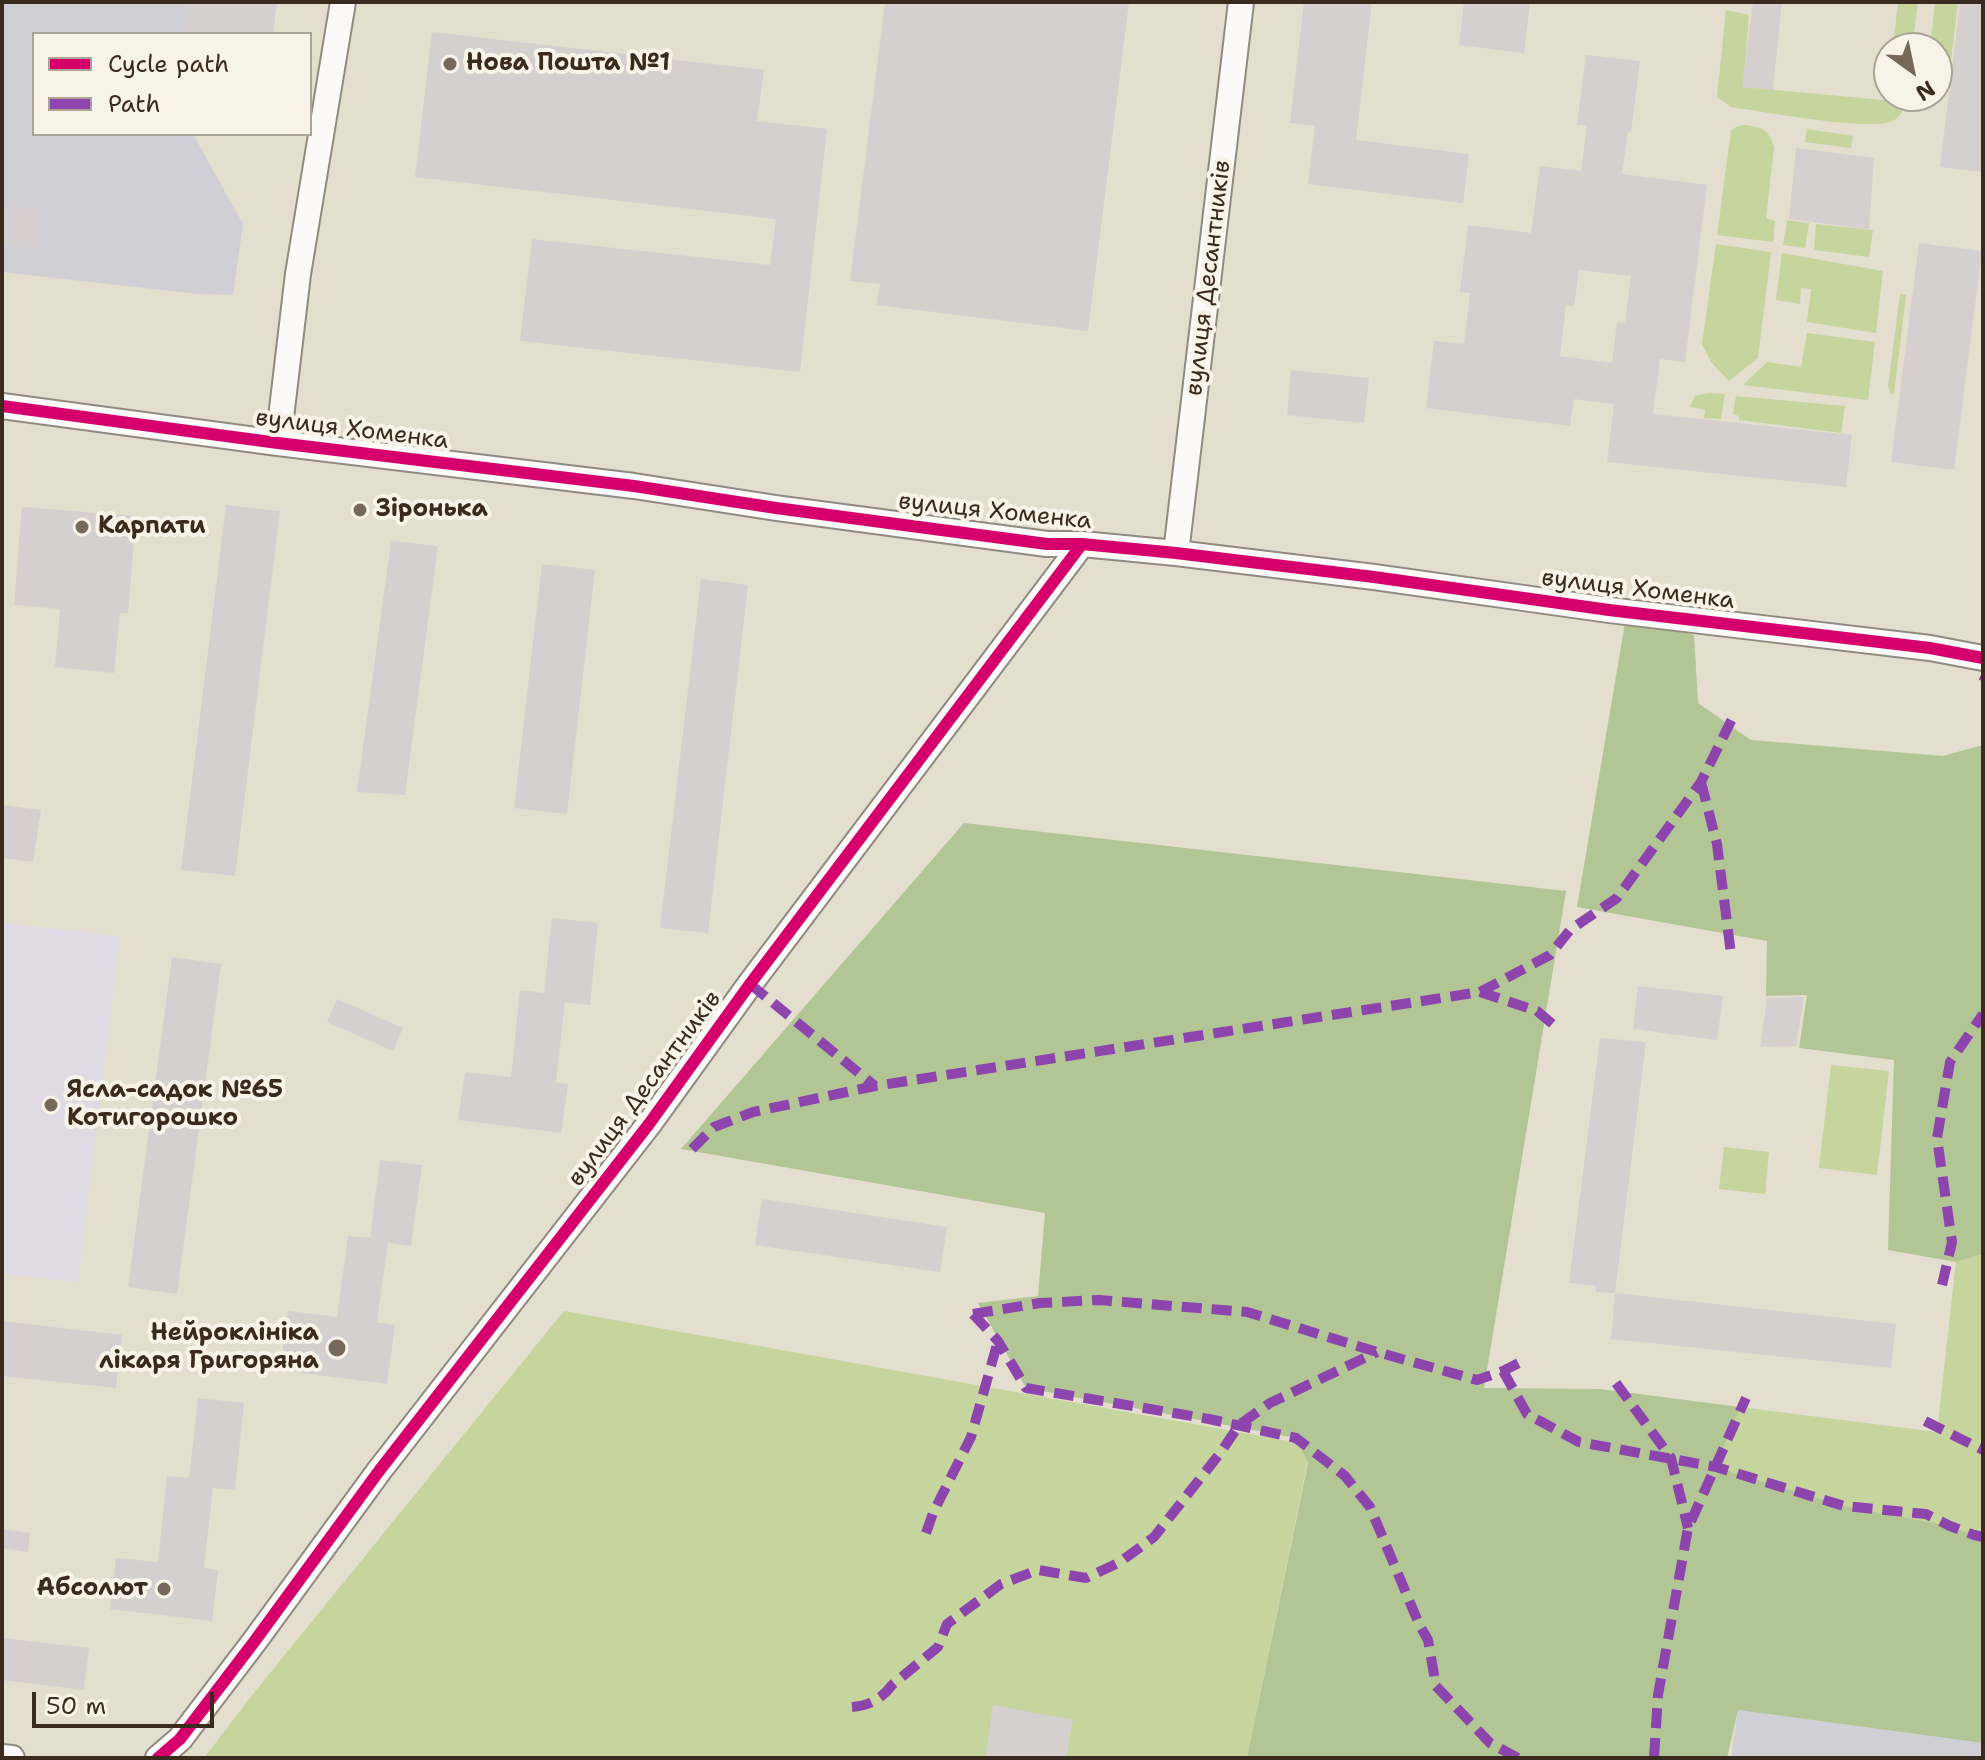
<!DOCTYPE html>
<meta charset="utf-8">
<style>
body{margin:0}
#map{position:relative;width:1985px;height:1760px;overflow:hidden;background:#e4dece;font-family:"Shantell Sans",sans-serif}
canvas{display:block}
.frame{position:absolute;inset:0;border:4px solid #3b2a1e;pointer-events:none}
.legend{position:absolute;left:32px;top:32px;width:280px;height:104px;box-sizing:border-box;background:#f7f3e8;border:2px solid #aca397;margin:0;padding:10px 14px;list-style:none;font-size:24px;color:#3b2a1e}
.legend li{display:flex;align-items:center;gap:16px;height:40px}
.legend b{width:40px;border:2px solid #aca397}
.north{position:absolute;left:1873px;top:32px;width:80px;height:80px;box-sizing:border-box;background:#f7f3e8;border:2px solid #aca397;border-radius:50%;rotate:147deg;font-size:22px;font-weight:700;line-height:32px;text-align:center;color:#3b2a1e}
.north::after{content:'';display:block;margin:auto;width:28px;height:36px;background:#76695c;clip-path:polygon(50% 0,100% 100%,50% 72%,0 100%)}
.scale{position:absolute;left:32px;top:1692px;width:182px;height:36px;box-sizing:border-box;border:4px solid #3b2a1e;border-top:0;padding-left:10px;font-size:24px;line-height:28px;white-space:nowrap;color:#3b2a1e;-webkit-text-stroke:6px #f7f3e8;paint-order:stroke}
</style>
<div id="map">
<canvas width="1985" height="1760"></canvas>
<div class="frame"></div>
<ul class="legend">
<li><b style="height:10px;background:#d6006c"></b>Cycle path</li>
<li><b style="height:10px;background:#8e44ad"></b>Path</li>
</ul>
<div class="north">N</div>
<div class="scale">50 m</div>
</div>
<script>
const g = document.querySelector('canvas').getContext('2d');
g.lineJoin = 'round';
function fillPath(path, color) { g.fillStyle = color; g.fill(path, 'evenodd'); }
function stroke(path, color, width, dash) { g.strokeStyle = color; g.lineWidth = width; g.lineCap = dash ? 'butt' : 'round'; g.setLineDash(dash || []); g.stroke(path); }
function label(font, color, halo, rows, align = 'center') {
  g.font = font + ' "Shantell Sans",sans-serif'; g.lineWidth = 8; g.setLineDash([]); g.textBaseline = 'middle'; g.strokeStyle = halo; g.fillStyle = color; for (const [text, x, y, turn = 0] of rows) {
    g.save(); g.translate(x, y); g.rotate((+turn || 0) * Math.PI / 180); g.textAlign = isNaN(turn) ? turn : align; if (halo) g.strokeText(text, 0, 0); g.fillText(text, 0, 0); g.restore();
  }
}
fillPath(new Path2D(`
 M 2,923 L 120,936 L 78,1282 L 2,1274 Z`), '#e0dae4');
fillPath(new Path2D(`
 M 2,2 L 190,2 L 186,34 L 34,34 L 34,134 L 193,134 L 243,224 L 233,295 L 198,294 L 2,272 Z
 M 1738,1710 L 1983,1743 L 1983,1758 L 1731,1758 Z`), '#d1cfd6');
fillPath(new Path2D(`
 M 1898,2 L 1918,2 L 1912,48 L 1893,48 Z
 M 1935,2 L 1958,2 L 1950,69 L 1937,67 L 1937,48 L 1930,48 Z
 M 1726,10 L 1749,15 L 1743,87 L 1905,102 C 1903,111 1901,117 1892,121 C 1869,132 1762,111 1731,107 L 1717,97 Z
 M 1743,125 C 1763,127 1768,128 1774,148 L 1766,218 L 1775,221 L 1773,242 L 1717,235 L 1731,131 L 1736,127 Z
 M 1807,129 L 1853,136 L 1851,148 L 1805,142 Z
 M 1787,220 L 1809,223 L 1805,248 L 1783,245 Z
 M 1816,224 L 1873,230 L 1869,257 L 1814,250 Z
 M 1716,244 L 1771,252 L 1758,358 L 1729,381 L 1711,362 L 1702,344 Z
 M 1782,253 L 1883,271 L 1876,333 L 1807,322 L 1811,289 L 1801,288 L 1800,304 L 1776,300 Z
 M 1900,294 L 1906,295 L 1894,394 L 1891,394 L 1888,386 Z
 M 1807,333 L 1875,342 L 1868,400 L 1743,385 L 1767,362 L 1801,367 Z
 M 1708,393 L 1725,394 L 1721,419 L 1704,418 L 1705,410 L 1690,407 L 1695,396 Z
 M 1736,396 L 1845,406 L 1841,433 L 1739,420 L 1739,416 L 1733,414 Z
 M 1831,1065 L 1889,1071 L 1877,1175 L 1819,1168 Z
 M 1724,1147 L 1769,1152 L 1765,1194 L 1719,1189 Z
 M 1983,1254 L 1983,1537 L 1974,1535 L 1950,1526 L 1844,1506 L 1716,1467 L 1740,1407 L 1937,1432 L 1956,1262 Z
 M 564,1311 L 1311,1445 L 1247,1758 L 204,1758 L 253,1694 Z`), '#c5d59d');
fillPath(new Path2D(`
 M 1625,623 L 1674,629 L 1694,635 L 1698,703 L 1751,740 L 1943,756 L 1983,745 L 1983,1254 L 1956,1262 L 1888,1250 L 1894,1060 L 1799,1048 L 1807,995 L 1766,996 L 1767,941 L 1577,907 Z
 M 964,823 L 1566,891 L 1484,1388 L 1600,1389 L 1740,1407 L 1716,1467 L 1844,1506 L 1950,1526 L 1974,1535 L 1983,1537 L 1983,1743 L 1738,1710 L 1727,1758 L 1247,1758 L 1308,1463 L 1296,1438 L 1026,1388 L 978,1303 L 1038,1296 L 1045,1213 L 681,1149 Z`), '#b2c595');
fillPath(new Path2D(`
 M 190,2 L 277,2 L 273,34 L 186,34 Z
 M 885,2 L 1129,2 L 1088,331 L 877,305 L 880,284 L 850,281 Z
 M 1304,2 L 1372,2 L 1356,140 L 1469,154 L 1463,203 L 1308,184 L 1315,126 L 1290,123 Z
 M 1464,2 L 1530,2 L 1524,53 L 1459,45 Z
 M 1753,2 L 1782,2 L 1773,90 L 1742,87 Z
 M 1960,2 L 1983,2 L 1983,172 L 1940,167 Z
 M 432,32 L 764,70 L 757,121 L 827,129 L 800,372 L 520,341 L 532,239 L 770,265 L 776,219 L 415,177 Z
 M 1586,55 L 1640,61 L 1631,132 L 1628,131 L 1622,174 L 1707,185 L 1685,362 L 1660,359 L 1653,414 L 1852,435 L 1846,487 L 1607,462 L 1614,404 L 1574,399 L 1570,426 L 1426,408 L 1434,341 L 1464,344 L 1470,293 L 1460,292 L 1468,225 L 1531,233 L 1540,166 L 1581,171 L 1587,126 L 1577,125 ZM 1579,270 L 1631,276 L 1625,323 L 1617,322 L 1612,363 L 1560,356 L 1566,305 L 1574,306 Z
 M 1796,148 L 1874,158 L 1869,229 L 1789,219 Z
 M 2,206 L 40,211 L 36,249 L 2,245 Z
 M 1919,243 L 1982,251 L 1954,470 L 1891,462 Z
 M 1291,370 L 1369,378 L 1364,423 L 1287,415 Z
 M 226,505 L 280,511 L 235,876 L 181,870 Z
 M 22,507 L 136,516 L 128,614 L 120,613 L 114,673 L 55,667 L 60,609 L 14,605 Z
 M 391,541 L 438,546 L 405,795 L 357,792 Z
 M 542,564 L 595,570 L 567,814 L 514,808 Z
 M 701,579 L 748,585 L 708,933 L 660,928 Z
 M 2,805 L 41,810 L 33,862 L 2,858 Z
 M 552,918 L 598,923 L 590,1005 L 565,1002 L 556,1083 L 568,1084 L 561,1133 L 458,1120 L 465,1072 L 511,1077 L 520,990 L 544,993 Z
 M 172,957 L 221,964 L 177,1294 L 128,1287 Z
 M 1638,986 L 1723,996 L 1717,1040 L 1633,1029 Z
 M 1804,997 L 1796,1046 L 1760,1047 L 1767,998 Z
 M 337,999 L 403,1028 L 393,1051 L 327,1022 Z
 M 1600,1038 L 1646,1042 L 1615,1293 L 1596,1292 L 1595,1286 L 1569,1283 Z
 M 380,1160 L 422,1165 L 411,1246 L 388,1243 L 377,1322 L 395,1325 L 387,1384 L 280,1370 L 288,1311 L 337,1317 L 348,1236 L 370,1238 Z
 M 762,1199 L 947,1227 L 940,1272 L 755,1245 Z
 M 1615,1293 L 1896,1324 L 1891,1368 L 1611,1339 Z
 M 2,1321 L 122,1335 L 116,1388 L 2,1376 Z
 M 198,1398 L 244,1403 L 235,1490 L 213,1488 L 204,1568 L 218,1570 L 212,1621 L 110,1609 L 116,1558 L 158,1562 L 167,1476 L 189,1478 Z
 M 2,1529 L 30,1533 L 28,1552 L 2,1548 Z
 M 2,1638 L 89,1648 L 84,1690 L 2,1680 Z
 M 993,1705 L 1073,1720 L 1066,1758 L 985,1758 Z`), '#d6cfd0');
const street = new Path2D(`
 M 2,406 L 278,443 L 634,486 L 776,508 L 1047,544 L 1082,544 L 1176,553 L 1374,577 L 1609,610 L 1930,648 L 1983,658
 M 278,443 L 298,274 L 343,2
 M 1176,553 L 1241,2
 M 2,1757 L 12,1758
 M 158,1758 L 180,1739 L 254,1642 L 379,1471 L 649,1124 L 750,984 L 1082,544`);
stroke(street, '#908a80', 28);
stroke(street, '#fbfaf8', 24);
stroke(new Path2D(`
 M 1981,675 L 1983,676
 M 1701,782 L 1717,844 L 1731,954
 M 750,984 L 875,1086
 M 1480,992 L 1537,1011 L 1555,1026
 M 692,1149 L 714,1127 L 753,1112 L 875,1086 L 1480,992 L 1550,955 L 1570,930 L 1617,898 L 1701,782 L 1732,719
 M 1942,1285 L 1952,1242 L 1937,1138 L 1950,1062 L 1983,1014
 M 973,1314 L 998,1341 L 1026,1388 L 1209,1419 L 1296,1438 L 1345,1476 L 1370,1507 L 1419,1624 L 1428,1640 L 1436,1686 L 1490,1743 L 1518,1758
 M 973,1314 L 1040,1303 L 1099,1300 L 1247,1312 L 1377,1352 L 1477,1380 L 1503,1371 L 1521,1362
 M 1503,1371 L 1527,1414 L 1579,1442 L 1716,1467 L 1844,1506 L 1926,1514 L 1950,1526 L 1974,1535 L 1983,1537
 M 1616,1383 L 1671,1458 L 1688,1528
 M 1925,1421 L 1983,1450
 M 926,1533 L 933,1513 L 971,1437 L 998,1341
 M 852,1707 C 868,1706 882,1699 892,1685 L 938,1647 L 947,1624 L 1001,1584 L 1038,1570 L 1086,1578 L 1120,1562 L 1154,1537 L 1221,1452 L 1239,1425 L 1270,1403 L 1377,1352
 M 1654,1758 L 1658,1695 L 1688,1528 L 1746,1398`), '#8e44ad', 10, [20, 10]);
stroke(new Path2D(`
 M 2,406 L 278,443 L 634,486 L 776,508 L 1047,544 L 1082,544 L 1176,553 L 1374,577 L 1609,610 L 1930,648 L 1983,658
 M 158,1758 L 180,1739 L 254,1642 L 379,1471 L 649,1124 L 750,984 L 1082,544`), '#d6006c', 12);
for (const [x, y, r, color] of [
 [450,64,8,"#76695c"],
 [360,510,8,"#76695c"],
 [82,527,8,"#76695c"],
 [51,1105,8,"#76695c"],
 [337,1348,10,"#76695c"],
 [164,1589,8,"#76695c"]
]) { const dot = new Path2D(); dot.arc(x, y, r, 0, 2 * Math.PI); g.fillStyle = color; g.fill(dot); stroke(dot, '#f7f3e8', 3); }
label('bold 24px', '#3b2a1e', '#f7f3e8', [
 ["Нова Пошта №1",466,64],
 ["Зіронька",376,510],
 ["Карпати",98,527],
 ["Ясла-садок №65",67,1091],
 ["Котигорошко",67,1119],
 ["Нейроклініка",319,1334,"right"],
 ["лікаря Григоряна",319,1362,"right"],
 ["Абсолют",148,1589,"right"]
], 'left');
label('24px', '#3b2a1e', '#f7f3e8', [
 ["вулиця Десантників",1209,278,-83],
 ["вулиця Хоменка",352,430,7],
 ["вулиця Хоменка",995,512,6],
 ["вулиця Хоменка",1638,590,7],
 ["вулиця Десантників",645,1089,-53]
]);
</script>
